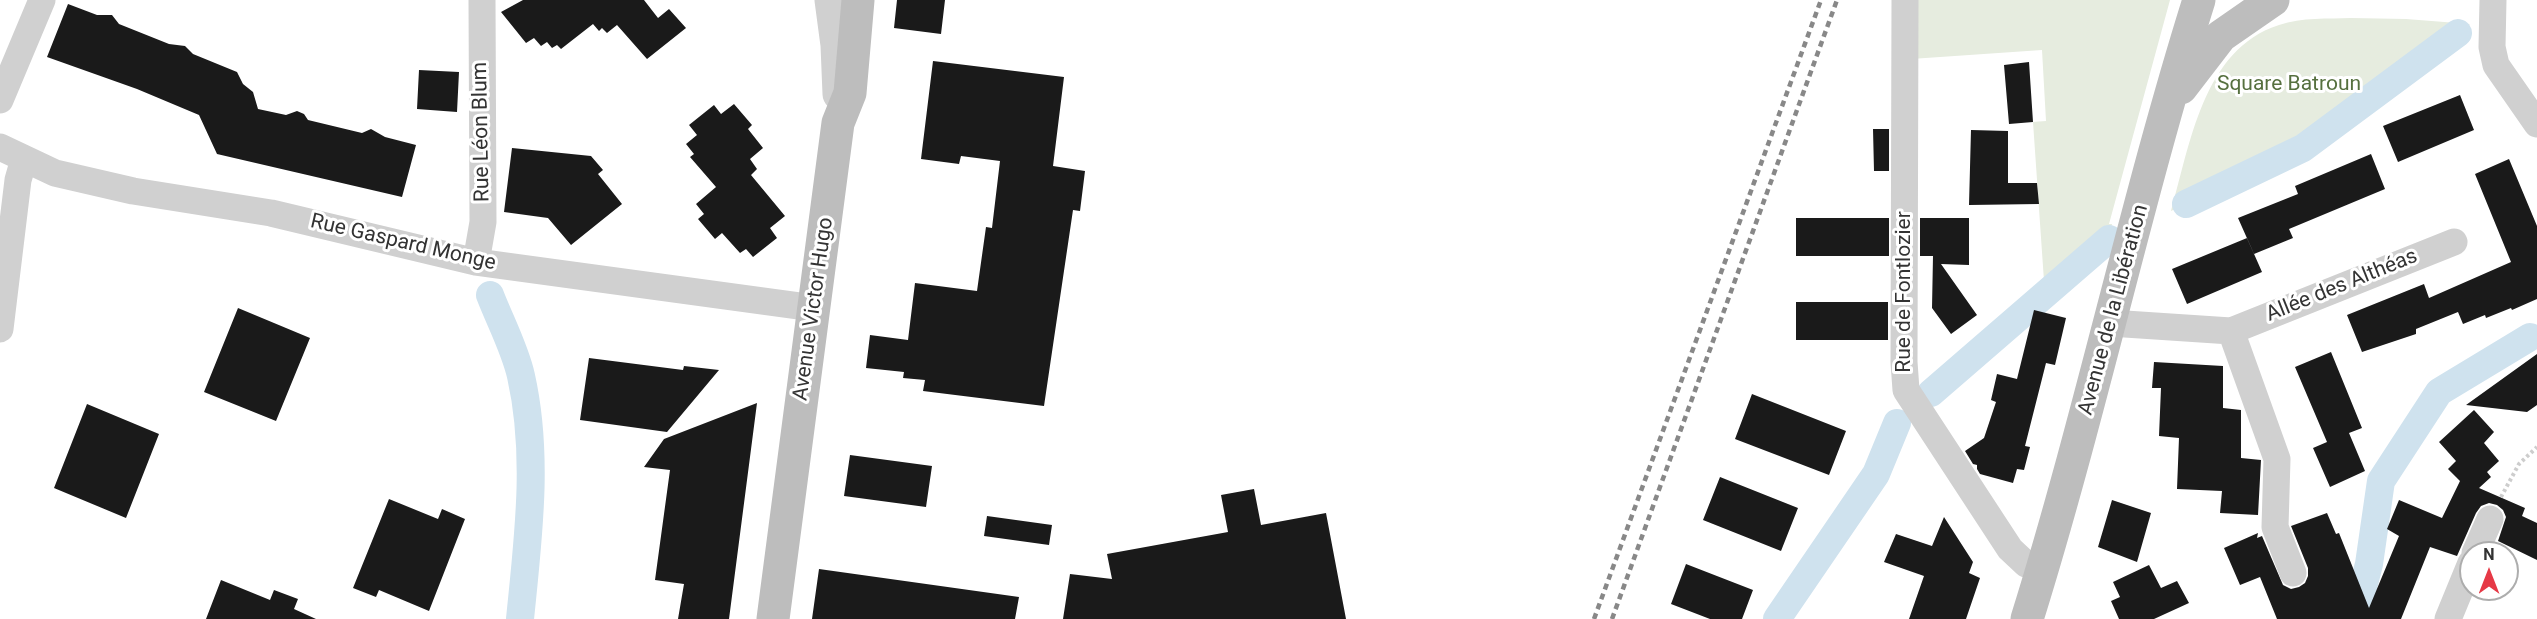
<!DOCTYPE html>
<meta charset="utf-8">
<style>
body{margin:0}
#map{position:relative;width:2537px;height:619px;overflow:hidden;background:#fff;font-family:Roboto,sans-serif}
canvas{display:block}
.north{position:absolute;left:2459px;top:541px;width:60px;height:60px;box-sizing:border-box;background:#fff;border:2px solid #adadad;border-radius:50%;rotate:0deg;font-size:16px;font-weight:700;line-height:24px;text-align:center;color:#333}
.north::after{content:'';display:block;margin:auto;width:21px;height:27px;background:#e63946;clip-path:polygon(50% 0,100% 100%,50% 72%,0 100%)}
</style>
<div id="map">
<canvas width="2537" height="619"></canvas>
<div class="north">N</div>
</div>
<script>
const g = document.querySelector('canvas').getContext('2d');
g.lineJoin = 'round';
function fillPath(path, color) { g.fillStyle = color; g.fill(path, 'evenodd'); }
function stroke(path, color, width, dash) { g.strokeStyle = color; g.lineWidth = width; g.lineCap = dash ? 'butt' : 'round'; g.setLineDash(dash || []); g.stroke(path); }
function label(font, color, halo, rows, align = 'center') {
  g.font = font + ' Roboto,sans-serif'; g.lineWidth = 6; g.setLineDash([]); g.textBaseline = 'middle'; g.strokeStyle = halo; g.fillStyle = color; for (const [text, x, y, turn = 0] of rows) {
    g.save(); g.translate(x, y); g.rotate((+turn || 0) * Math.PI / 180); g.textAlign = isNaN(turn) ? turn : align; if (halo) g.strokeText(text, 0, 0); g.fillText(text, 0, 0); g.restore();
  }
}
fillPath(new Path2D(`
 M 1911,0 L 2170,0 L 2109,224 L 2112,224 L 2110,233 L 2044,281 L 2033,122 L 2046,121 L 2042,50 L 1911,59 Z
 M 2351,18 L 2406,19 L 2470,24 L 2303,148 L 2171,211 C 2190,145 2203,49 2279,25 C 2302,17 2328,19 2351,18 Z`), '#e6ecdf');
stroke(new Path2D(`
 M 2186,204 L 2303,148 L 2458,33
 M 490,295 C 500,321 515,349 521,376 C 539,456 528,539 520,619
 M 1931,393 L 2109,239
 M 1777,619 L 1876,474 L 1897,423
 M 2355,619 L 2369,564 L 2381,481 L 2439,392 L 2530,337`), '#cfe2ee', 28);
fillPath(new Path2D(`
 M 523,0 L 644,0 L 658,18 L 669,9 L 686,28 L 647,59 L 617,25 L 607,33 L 602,28 L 599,31 L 593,24 L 561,49 L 557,45 L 552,48 L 547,42 L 541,46 L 534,38 L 526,43 L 501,12 Z
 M 897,0 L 945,0 L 941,34 L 894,28 Z
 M 68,4 L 97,15 L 112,15 L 119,24 L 169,44 L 185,46 L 193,54 L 237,72 L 243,84 L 253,92 L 258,109 L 286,115 L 297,111 L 304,114 L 308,120 L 362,133 L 371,129 L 385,137 L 416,145 L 402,197 L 217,154 L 199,115 L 137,89 L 47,57 Z
 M 933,61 L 1064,77 L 1053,166 L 1085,171 L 1080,211 L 1073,210 L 1044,406 L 923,391 L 925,380 L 903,378 L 904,372 L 866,368 L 870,335 L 908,340 L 915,283 L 977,291 L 986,227 L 992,228 L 1000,161 L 961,156 L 959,164 L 921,159 Z
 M 2029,62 L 2033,122 L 2009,124 L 2004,65 Z
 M 419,70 L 459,72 L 457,112 L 417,109 Z
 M 2460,95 L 2474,130 L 2398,162 L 2383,126 Z
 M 734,104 L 752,125 L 748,129 L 763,148 L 750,159 L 757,169 L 751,175 L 785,216 L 770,228 L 777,238 L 753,257 L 746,249 L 740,253 L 722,233 L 715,239 L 698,219 L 704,214 L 696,204 L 716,187 L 690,157 L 694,154 L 686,144 L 697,135 L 689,125 L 714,105 L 721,114 Z
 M 1873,129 L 1889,129 L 1889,171 L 1874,171 Z
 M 1971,130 L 2008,131 L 2008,183 L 2037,183 L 2039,204 L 1969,205 Z
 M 512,148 L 591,156 L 603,170 L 598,174 L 622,204 L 571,245 L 548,218 L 504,212 Z
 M 2371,154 L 2385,189 L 2289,229 L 2293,238 L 2254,254 L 2238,218 L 2298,194 L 2295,186 Z
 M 2509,159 L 2537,226 L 2537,299 L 2512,310 L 2511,308 L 2486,318 L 2485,315 L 2463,324 L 2458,312 L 2416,329 L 2416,334 L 2362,352 L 2347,315 L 2424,284 L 2429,298 L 2511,262 L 2475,174 Z
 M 1796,218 L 1889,218 L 1889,256 L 1796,256 Z
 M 1920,218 L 1969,218 L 1969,265 L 1941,264 L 1977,315 L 1951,334 L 1932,308 L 1933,256 L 1920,256 Z
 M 2247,238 L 2262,272 L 2187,304 L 2172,269 Z
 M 1796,302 L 1888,302 L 1888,340 L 1796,340 Z
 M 238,308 L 310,338 L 276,421 L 204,392 Z
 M 2034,310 L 2066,318 L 2055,365 L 2046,363 L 2025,446 L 2030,447 L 2024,470 L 2017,469 L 2013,483 L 1980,474 L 1977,469 L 1977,465 L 1973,464 L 1965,451 L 1984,438 L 1996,402 L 1991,400 L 1997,374 L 2017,379 Z
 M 2331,352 L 2362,428 L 2349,433 L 2365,471 L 2330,487 L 2313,448 L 2327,442 L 2295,367 Z
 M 2537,354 L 2537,405 L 2527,412 L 2466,405 Z
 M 589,358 L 683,370 L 684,366 L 719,370 L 667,432 L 580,420 Z
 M 2154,362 L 2223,366 L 2223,408 L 2241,410 L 2241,458 L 2261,460 L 2258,515 L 2220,513 L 2222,491 L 2177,489 L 2179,438 L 2159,436 L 2161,388 L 2152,388 Z
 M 1752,394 L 1846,431 L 1829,475 L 1735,439 Z
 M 757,403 L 729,619 L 678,619 L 684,584 L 655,580 L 670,470 L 644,467 L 664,439 Z
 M 87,404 L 159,434 L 126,518 L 54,488 Z
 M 2474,410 L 2494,432 L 2484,443 L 2499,461 L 2487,472 L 2491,477 L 2479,488 L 2525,508 L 2522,516 L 2537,523 L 2537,560 L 2498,541 L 2506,517 L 2503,510 L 2497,505 L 2489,503 L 2481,506 L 2476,513 L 2457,556 L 2430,547 L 2401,619 L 2277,619 L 2260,577 L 2240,585 L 2224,548 L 2258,533 L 2257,538 L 2262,536 L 2283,585 L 2291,589 L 2299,587 L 2305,583 L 2308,576 L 2308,568 L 2291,526 L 2327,513 L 2336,534 L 2339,533 L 2369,608 L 2399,536 L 2387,529 L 2399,500 L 2442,518 L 2460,481 L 2448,469 L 2456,461 L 2439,442 Z
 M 850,455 L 932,466 L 926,507 L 844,496 Z
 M 1720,477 L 1798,508 L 1781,551 L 1703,520 Z
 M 1254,489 L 1261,525 L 1326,513 L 1346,619 L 1063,619 L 1070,574 L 1112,579 L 1107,554 L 1228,532 L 1221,495 Z
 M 389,499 L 438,519 L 442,509 L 465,519 L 429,611 L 379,590 L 376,597 L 353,588 Z
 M 2112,500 L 2151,513 L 2137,562 L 2098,547 Z
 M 987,516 L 1052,525 L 1049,545 L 984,536 Z
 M 1944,517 L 1973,562 L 1969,573 L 1980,578 L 1966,619 L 1909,619 L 1924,576 L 1884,562 L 1896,534 L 1932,546 Z
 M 1686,564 L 1753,590 L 1742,619 L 1710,619 L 1671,604 Z
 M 2149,565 L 2161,588 L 2177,581 L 2189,603 L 2154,619 L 2119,619 L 2111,601 L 2120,597 L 2113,582 Z
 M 819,569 L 1019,597 L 1015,619 L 812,619 Z
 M 221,580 L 270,600 L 274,590 L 298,599 L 294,609 L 316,619 L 206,619 Z`), '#1a1a1a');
stroke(new Path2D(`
 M 2501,497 L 2519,464 L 2537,447`), '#cdcdcd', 4, [3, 3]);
stroke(new Path2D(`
 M 1905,0 L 1904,362 L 1906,390 L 2010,549 L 2026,564 L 2043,570
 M 2493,0 L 2492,47 L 2496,65 L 2537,124
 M 0,100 L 42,0
 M 0,147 L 55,173 L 133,191 L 271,213 L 476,262 L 814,308
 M 476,262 L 483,222 L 482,0
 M 2110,323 L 2231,331 L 2454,242
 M 0,329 L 18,180 L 24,159
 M 2231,331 L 2277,459 L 2275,527 L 2293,573
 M 2475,553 L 2490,519
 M 2448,619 L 2471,563`), '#d0d0d0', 27);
stroke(new Path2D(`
 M 831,0 L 837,45 L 839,94`), '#d0d0d0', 33);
stroke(new Path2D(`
 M 2181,88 L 2221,36 L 2273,0
 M 773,619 L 838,123 L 850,93 L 858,0
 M 2027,619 C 2091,414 2135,204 2199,0`), '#bdbdbd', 33);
stroke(new Path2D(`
 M 1594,619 L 1821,0
 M 1612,619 L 1837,0`), '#888', 4.5, [6, 4.5]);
label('21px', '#56703f', '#fff', [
 ["Square Batroun",2289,85]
]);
label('21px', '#333', '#fff', [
 ["Rue Léon Blum",482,132,-91],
 ["Rue Gaspard Monge",403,243,13],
 ["Allée des Althéas",2342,286,-22],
 ["Rue de Fontlozier",1905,292,-90],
 ["Avenue Victor Hugo",814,309,-82],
 ["Avenue de la Libération",2114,310,-75]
]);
</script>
